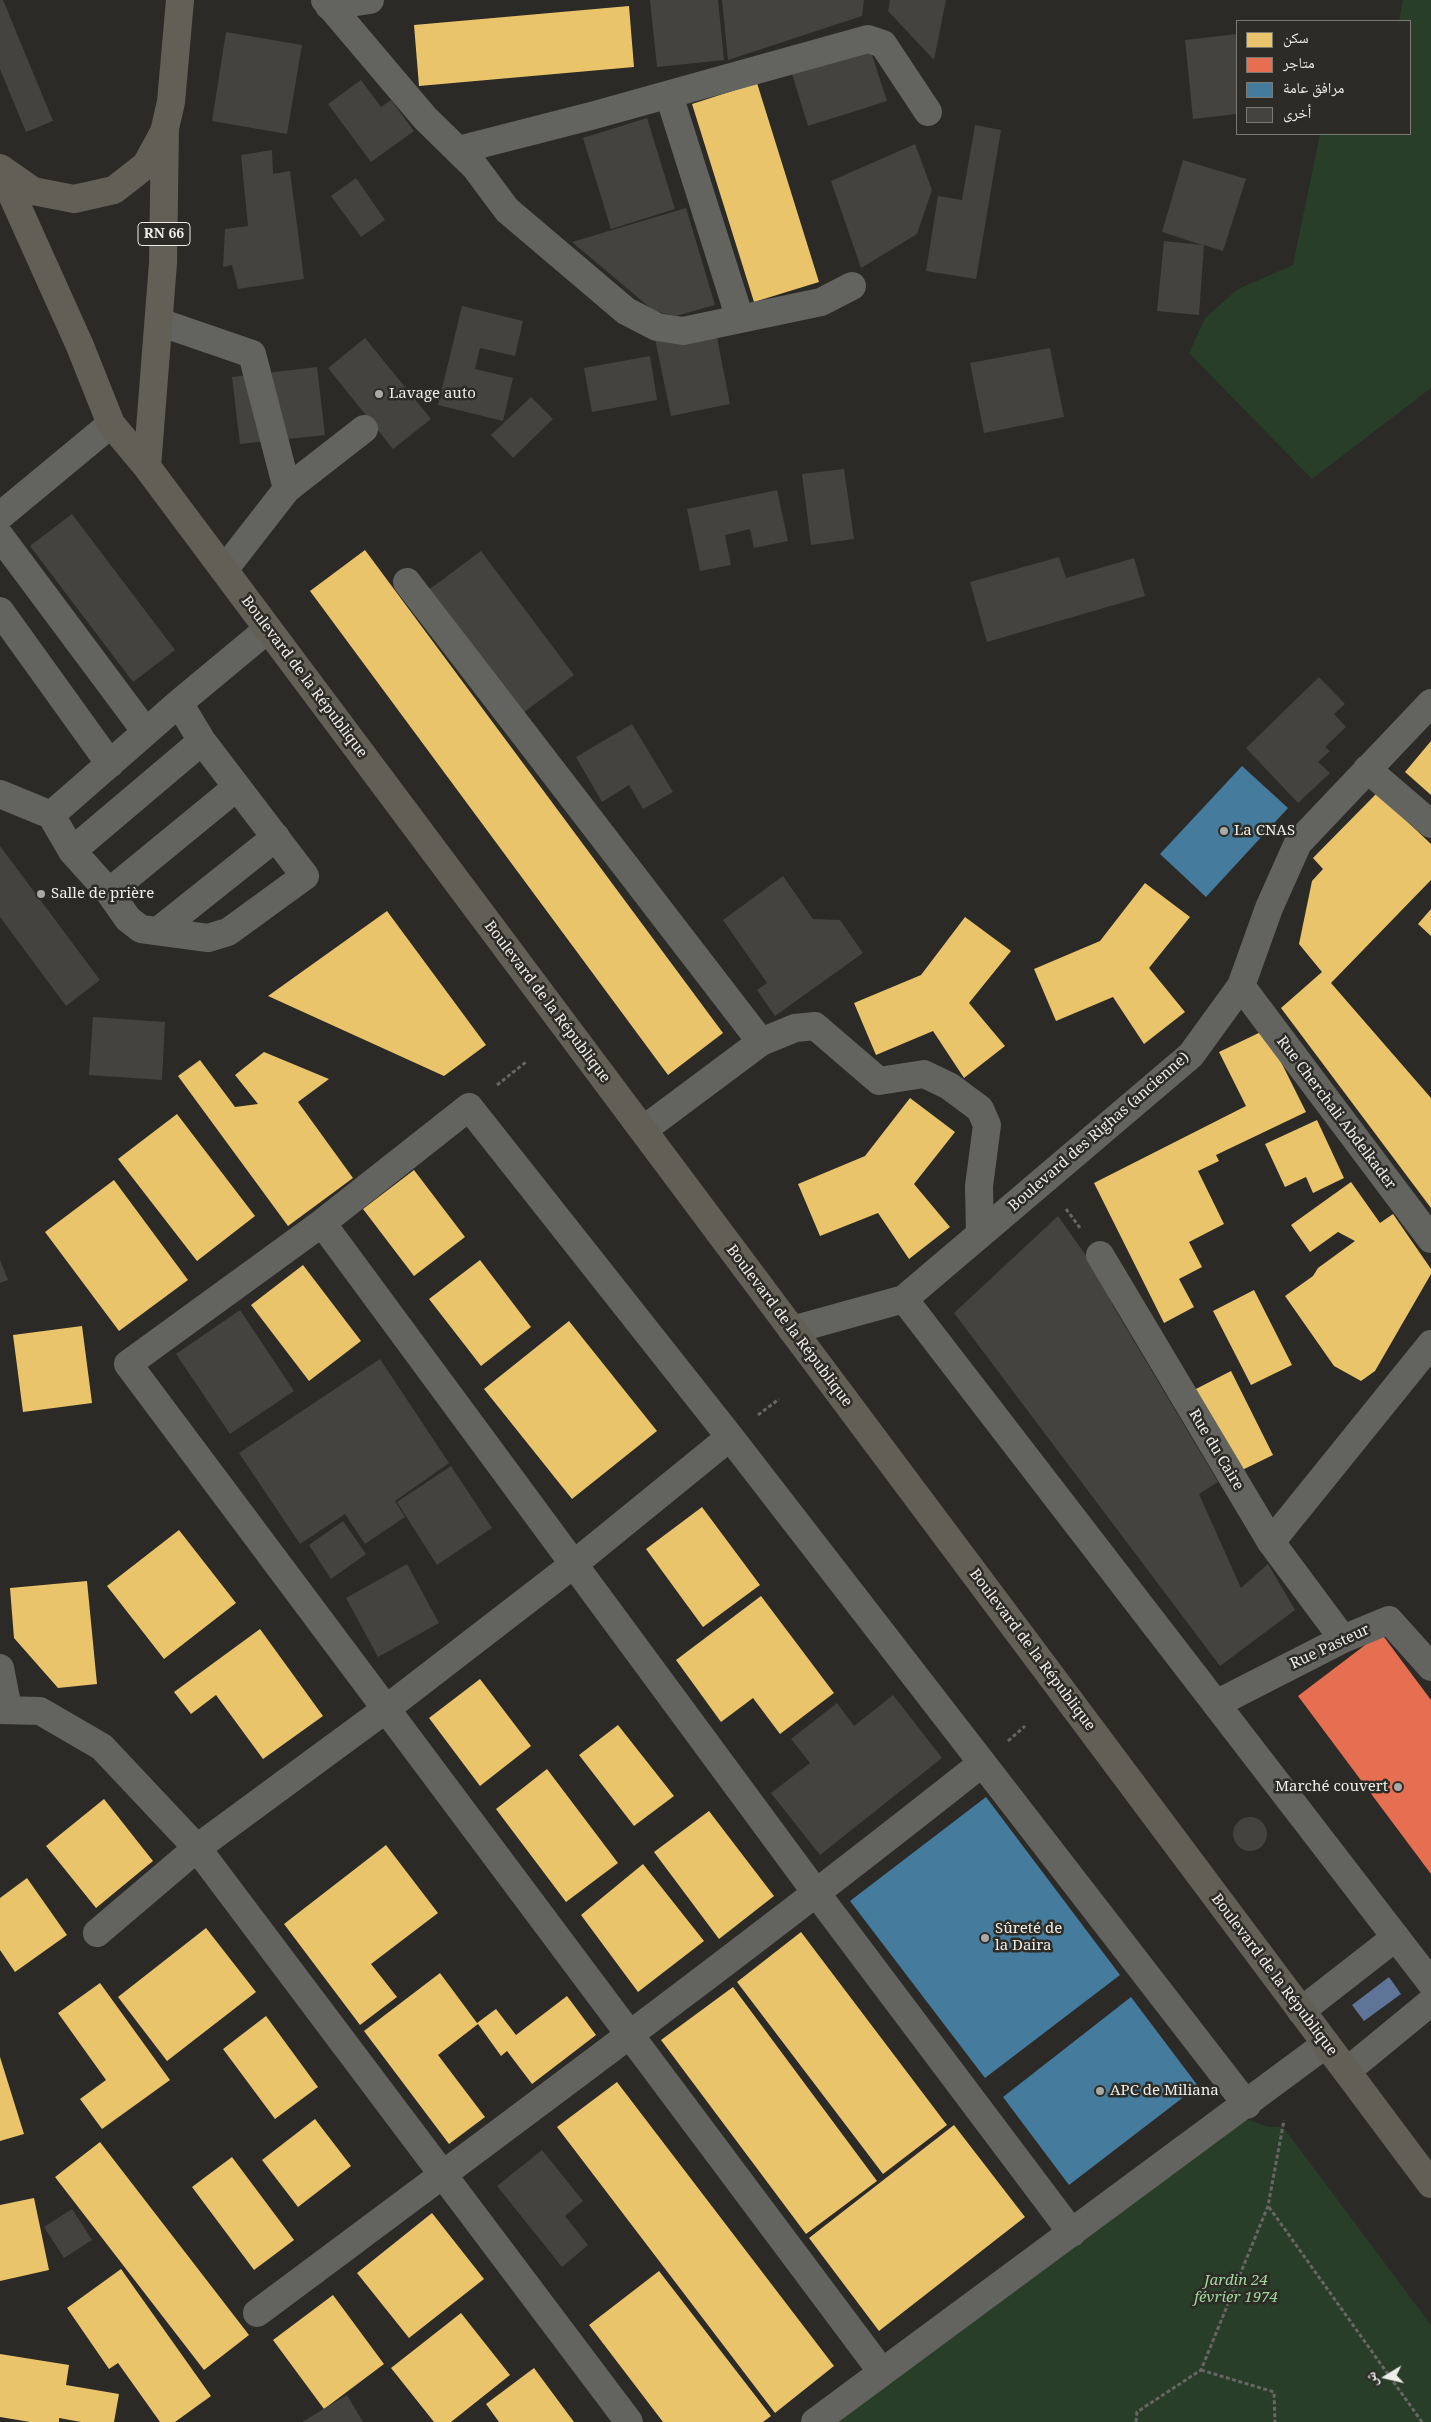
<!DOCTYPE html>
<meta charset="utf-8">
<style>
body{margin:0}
#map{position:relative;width:1431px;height:2422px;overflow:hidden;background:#2b2a26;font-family:"Noto Serif","Noto Naskh Arabic",serif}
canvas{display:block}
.legend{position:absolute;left:1236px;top:20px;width:175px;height:115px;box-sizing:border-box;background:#2c2b25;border:1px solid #7a7973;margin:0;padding:6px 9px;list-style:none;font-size:15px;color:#eeede9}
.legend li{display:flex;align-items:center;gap:10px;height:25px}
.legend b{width:25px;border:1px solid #7a7973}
.north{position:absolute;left:1361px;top:2352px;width:50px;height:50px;-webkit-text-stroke:4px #2c2b25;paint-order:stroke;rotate:261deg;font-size:14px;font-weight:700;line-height:20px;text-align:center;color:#eeede9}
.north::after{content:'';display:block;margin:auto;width:18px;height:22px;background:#eeede9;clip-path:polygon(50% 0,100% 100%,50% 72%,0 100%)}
</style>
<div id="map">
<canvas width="1431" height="2422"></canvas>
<ul class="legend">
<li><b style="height:14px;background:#e9c46a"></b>سكن</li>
<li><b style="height:14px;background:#e76f51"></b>متاجر</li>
<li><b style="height:14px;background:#457b9d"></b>مرافق عامة</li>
<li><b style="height:14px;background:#444340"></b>أخرى</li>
</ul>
<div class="north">ش</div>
</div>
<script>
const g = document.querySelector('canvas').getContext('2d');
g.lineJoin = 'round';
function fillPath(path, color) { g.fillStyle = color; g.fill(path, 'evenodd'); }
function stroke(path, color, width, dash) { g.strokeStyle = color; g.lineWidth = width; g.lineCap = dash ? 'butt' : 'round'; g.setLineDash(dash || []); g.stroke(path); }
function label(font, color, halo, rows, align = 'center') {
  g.font = font + ' "Noto Serif",serif'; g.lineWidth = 5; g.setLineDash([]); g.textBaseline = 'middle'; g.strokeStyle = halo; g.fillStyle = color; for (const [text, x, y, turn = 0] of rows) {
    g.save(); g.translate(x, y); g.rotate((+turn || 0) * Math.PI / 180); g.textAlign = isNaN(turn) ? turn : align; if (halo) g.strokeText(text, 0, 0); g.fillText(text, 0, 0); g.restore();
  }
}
fillPath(new Path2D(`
 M 1403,0 L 1431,0 L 1431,388 L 1312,479 L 1189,353 L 1205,318 L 1238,289 L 1293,265 L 1320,134 L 1410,134 L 1410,21 L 1399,21 Z
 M 1243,2118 L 1269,2127 L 1283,2127 L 1431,2325 L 1431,2422 L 836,2422 Z`), '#293e29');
fillPath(new Path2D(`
 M 1389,1977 L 1401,1994 L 1364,2021 L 1352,2005 Z`), '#5f7598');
fillPath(new Path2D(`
 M 629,6 L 634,67 L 419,86 L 414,25 Z
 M 757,83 L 819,282 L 754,302 L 692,104 Z
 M 365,550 L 723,1033 L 668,1075 L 310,591 Z
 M 1431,741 L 1431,795 L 1405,772 Z
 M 1377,793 L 1431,844 L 1431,880 L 1331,983 L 1431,1098 L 1431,1208 L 1281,1008 L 1322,972 L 1299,944 L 1312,881 L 1323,869 L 1313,858 Z
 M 1145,883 L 1190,917 L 1149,968 L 1185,1012 L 1144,1044 L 1113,997 L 1056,1021 L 1034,969 L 1100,941 Z
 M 1431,909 L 1431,936 L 1418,924 Z
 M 387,911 L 486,1045 L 444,1076 L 268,996 Z
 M 965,917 L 1011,951 L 969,1003 L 1005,1046 L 964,1078 L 933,1031 L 876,1055 L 854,1003 L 921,975 Z
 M 1265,1030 L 1306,1112 L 1216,1155 L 1219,1161 L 1198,1171 L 1224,1224 L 1189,1242 L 1202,1267 L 1179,1279 L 1194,1307 L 1164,1323 L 1094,1183 L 1246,1106 L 1219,1052 Z
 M 264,1052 L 329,1079 L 298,1102 L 353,1178 L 288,1226 L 178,1076 L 200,1060 L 235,1107 L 258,1104 L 235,1075 Z
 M 910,1098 L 955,1132 L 914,1184 L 950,1227 L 909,1259 L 878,1213 L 820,1236 L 798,1184 L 865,1156 Z
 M 177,1114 L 255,1216 L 197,1261 L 118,1159 Z
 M 1317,1120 L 1344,1178 L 1313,1193 L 1306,1177 L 1285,1187 L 1265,1144 Z
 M 414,1170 L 465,1237 L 414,1276 L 363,1209 Z
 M 114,1180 L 188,1280 L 119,1331 L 45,1232 Z
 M 1351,1182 L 1380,1223 L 1393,1214 L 1431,1269 L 1431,1274 L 1375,1371 L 1361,1381 L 1334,1366 L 1285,1296 L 1313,1276 L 1318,1268 L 1355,1241 L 1338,1232 L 1310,1252 L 1291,1225 Z
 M 480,1260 L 531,1327 L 481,1366 L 429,1299 Z
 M 303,1265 L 361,1341 L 309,1381 L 251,1305 Z
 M 1254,1290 L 1292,1365 L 1251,1385 L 1213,1311 Z
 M 569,1321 L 657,1431 L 572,1499 L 484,1389 Z
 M 82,1326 L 92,1403 L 23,1412 L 13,1335 Z
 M 1231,1371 L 1273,1455 L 1236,1473 L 1194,1390 Z
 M 702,1507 L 760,1585 L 703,1627 L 646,1549 Z
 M 179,1530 L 236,1603 L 164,1659 L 107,1586 Z
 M 87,1581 L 97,1684 L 58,1688 L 14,1638 L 10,1588 Z
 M 761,1596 L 834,1693 L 780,1734 L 753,1698 L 721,1722 L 676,1660 Z
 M 260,1629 L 323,1716 L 263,1759 L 216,1695 L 191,1714 L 174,1692 Z
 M 480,1679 L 531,1746 L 480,1786 L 429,1718 Z
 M 618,1725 L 674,1796 L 634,1826 L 579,1755 Z
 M 547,1769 L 618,1863 L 566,1902 L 496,1809 Z
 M 104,1799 L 153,1861 L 96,1908 L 46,1846 Z
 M 709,1811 L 774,1896 L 719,1939 L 654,1852 Z
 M 386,1845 L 438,1913 L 371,1964 L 397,1997 L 360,2025 L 284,1924 Z
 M 643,1864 L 704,1941 L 638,1992 L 581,1915 Z
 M 27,1878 L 67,1935 L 15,1972 L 0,1950 L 0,1898 Z
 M 206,1928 L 256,1992 L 167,2061 L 118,1997 Z
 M 801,1932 L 947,2125 L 883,2174 L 737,1982 Z
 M 440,1973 L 477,2023 L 496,2009 L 516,2035 L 567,1996 L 596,2035 L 532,2084 L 507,2051 L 501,2056 L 478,2024 L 438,2055 L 485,2117 L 449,2144 L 364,2031 Z
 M 100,1983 L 170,2080 L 102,2129 L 80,2099 L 106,2080 L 58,2013 Z
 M 733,1987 L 877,2181 L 806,2234 L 661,2040 Z
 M 266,2016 L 318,2087 L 275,2119 L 223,2049 Z
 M 0,2057 L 24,2134 L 0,2141 Z
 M 617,2082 L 834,2366 L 775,2413 L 557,2127 Z
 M 315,2119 L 351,2166 L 298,2207 L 262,2160 Z
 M 954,2125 L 1025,2217 L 879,2331 L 809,2238 Z
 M 100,2142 L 249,2335 L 204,2370 L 55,2177 Z
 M 232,2157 L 294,2240 L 254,2270 L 192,2187 Z
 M 34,2198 L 49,2270 L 0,2281 L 0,2205 Z
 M 432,2213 L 484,2279 L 409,2338 L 357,2273 Z
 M 121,2269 L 211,2396 L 175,2422 L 160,2422 L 118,2363 L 109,2369 L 67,2308 Z
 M 659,2271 L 771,2416 L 763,2422 L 663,2422 L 589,2325 Z
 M 333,2295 L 384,2364 L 324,2409 L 273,2340 Z
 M 461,2313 L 510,2375 L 451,2422 L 434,2422 L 391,2368 Z
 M 0,2354 L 69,2365 L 66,2385 L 119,2394 L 114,2422 L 81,2422 L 59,2418 L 59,2422 L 30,2422 L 0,2417 Z
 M 534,2368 L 574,2422 L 499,2422 L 486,2404 Z`), '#e9c46a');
fillPath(new Path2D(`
 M 1381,1633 L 1431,1700 L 1431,1874 L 1298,1696 Z`), '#e76f51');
fillPath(new Path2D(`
 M 1242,766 L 1288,808 L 1206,897 L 1160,854 Z
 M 986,1797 L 1120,1975 L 985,2078 L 850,1901 Z
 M 1131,1997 L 1198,2086 L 1069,2185 L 1003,2097 Z`), '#457b9d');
fillPath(new Path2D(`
 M 0,0 L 3,0 L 53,121 L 26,132 L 0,69 Z
 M 650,0 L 718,0 L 724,60 L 657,67 Z
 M 722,0 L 864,0 L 862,16 L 728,60 Z
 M 890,0 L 946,0 L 934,60 L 888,11 Z
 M 226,32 L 302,45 L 287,134 L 212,121 Z
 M 1237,34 L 1237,114 L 1193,119 L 1185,40 Z
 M 870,49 L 887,101 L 808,126 L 792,74 Z
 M 361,80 L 381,107 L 391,100 L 414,131 L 371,162 L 328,104 Z
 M 647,118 L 675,209 L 611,229 L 583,138 Z
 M 975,125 L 1001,130 L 976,279 L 926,271 L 938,196 L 962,200 Z
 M 915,144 L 932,190 L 917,234 L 861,268 L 831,181 Z
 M 272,150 L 273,174 L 290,171 L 304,279 L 238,289 L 232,265 L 223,267 L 225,229 L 248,226 L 241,155 Z
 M 1183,160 L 1246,179 L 1223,251 L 1204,245 L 1199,315 L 1157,311 L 1164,241 L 1202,245 L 1162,232 Z
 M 356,178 L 385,220 L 361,237 L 331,196 Z
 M 686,208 L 715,305 L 676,316 L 654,311 L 572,242 Z
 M 462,306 L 523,321 L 515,356 L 480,348 L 475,369 L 513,378 L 503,421 L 438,405 Z
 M 715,327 L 730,404 L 671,416 L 655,339 Z
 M 365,338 L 431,419 L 393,449 L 328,368 Z
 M 1050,348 L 1064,417 L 984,433 L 970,363 Z
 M 650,356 L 657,400 L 592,412 L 584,368 Z
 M 317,367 L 325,435 L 240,444 L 232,377 Z
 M 531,397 L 553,419 L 513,458 L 491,435 Z
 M 844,469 L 854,539 L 811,545 L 802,474 Z
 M 777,490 L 788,541 L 754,548 L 750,529 L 725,535 L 731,565 L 700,571 L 687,509 Z
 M 72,514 L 175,650 L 133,682 L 30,546 Z
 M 481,551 L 574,675 L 520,715 L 427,591 Z
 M 1059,557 L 1066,578 L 1134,558 L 1145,596 L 987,642 L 970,582 Z
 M 1319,677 L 1345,704 L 1334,714 L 1346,727 L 1325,747 L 1330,751 L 1318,762 L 1330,773 L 1298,803 L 1246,748 Z
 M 632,724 L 673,792 L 643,809 L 629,785 L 602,802 L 576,757 Z
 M 0,846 L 100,980 L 66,1006 L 0,917 Z
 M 783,876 L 813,919 L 840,920 L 863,953 L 775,1016 L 757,990 L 767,983 L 723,920 Z
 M 93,1017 L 165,1022 L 162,1080 L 89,1075 Z
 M 1058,1216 L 1106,1284 L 1113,1306 L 1218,1482 L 1199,1494 L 1241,1588 L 1268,1564 L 1295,1610 L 1220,1666 L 954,1313 Z
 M 0,1260 L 8,1280 L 0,1283 Z
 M 240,1310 L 294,1391 L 230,1434 L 176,1354 Z
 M 380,1359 L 449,1463 L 395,1501 L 405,1517 L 365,1544 L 345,1514 L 300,1544 L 239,1453 Z
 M 451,1466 L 492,1528 L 437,1565 L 397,1502 Z
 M 343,1521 L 366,1554 L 331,1579 L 309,1545 Z
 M 407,1564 L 439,1623 L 378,1657 L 346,1598 Z
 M 893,1695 L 942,1758 L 820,1855 L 771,1793 L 810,1763 L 791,1739 L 837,1703 L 854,1726 Z
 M1233 1834a17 17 0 1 1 34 0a17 17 0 1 1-34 0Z
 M 542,2150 L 583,2201 L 565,2216 L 588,2245 L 562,2267 L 497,2186 Z
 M 72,2209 L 92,2240 L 64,2258 L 44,2227 Z
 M 347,2395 L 363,2422 L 302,2422 Z`), '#444340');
stroke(new Path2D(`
 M 497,1085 L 526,1062
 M 1066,1209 L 1080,1228
 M 758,1415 L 779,1399
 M 1008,1741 L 1025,1726
 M 1269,2207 L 1422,2422
 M 1201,2370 L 1274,2392 L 1275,2422
 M 1136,2422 L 1137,2412 L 1201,2370 L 1268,2206 L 1284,2120`), '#676664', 3, [4, 2.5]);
stroke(new Path2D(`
 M 325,0 L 425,118 L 475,167 L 507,210 L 626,311 L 657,327 L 683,331 L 821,302 L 852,286
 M 329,6 L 370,0
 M 669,95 L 740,319
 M 458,150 L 591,116 L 868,39 L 883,44 L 928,112
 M 159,322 L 252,354 L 287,489 L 224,570
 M 287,489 L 364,429
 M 0,516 L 111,424
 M 0,536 L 146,732
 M 407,582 L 761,1042
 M 0,611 L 110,764
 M 1367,769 L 1431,824
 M 0,794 L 51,815 L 72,851 L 109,892 L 128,919 L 141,929 L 208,938 L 228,932 L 305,876 L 202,741 L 179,703
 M 51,815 L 179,703 L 268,629
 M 72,851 L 202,741
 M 109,892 L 237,787
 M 158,931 L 276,837
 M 1241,986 L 1431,1239
 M 643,1130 L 761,1042 L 795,1028 L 815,1026 L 879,1081 L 924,1074 L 949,1086 L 980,1109 L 987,1125 L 979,1186 L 980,1234
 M 322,1223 L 817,1894 L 1072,2233
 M 1100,1255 L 1271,1542 L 1343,1639
 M 904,1299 L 1431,1983
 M 792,1330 L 904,1299 L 1191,1055 L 1241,986 L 1269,908 L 1298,843 L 1431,703
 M 1271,1542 L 1431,1344
 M 0,1668 L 8,1709
 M 1216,1704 L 1343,1639 L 1389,1620 L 1431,1667
 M 0,1710 L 40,1711 L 102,1747 L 197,1848 L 629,2422
 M 97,1933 L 197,1848 L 386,1709 L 574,1564 L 730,1437
 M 1301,2011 L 1396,1937
 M 1347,2071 L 1431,2002
 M 257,2313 C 500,2132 744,1952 981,1764
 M 882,2372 L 128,1364 L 322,1223 L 469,1107 L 730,1437 L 1247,2105
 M 815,2422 L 1326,2044`), '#636360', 28);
stroke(new Path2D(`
 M 0,168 L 80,346 L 111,424 L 147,467 L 1431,2184
 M 0,168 L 33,191 L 74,199 L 114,190 L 146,165 L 164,132
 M 147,467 L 163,263 L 165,128 L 171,102 L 180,0`), '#626056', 28);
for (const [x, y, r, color] of [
 [379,394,5,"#aaa9a5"],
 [1224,831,5,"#aaa9a5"],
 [41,894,5,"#aaa9a5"],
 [1398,1787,5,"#aaa9a5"],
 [985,1938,5,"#aaa9a5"],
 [1100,2091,5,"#aaa9a5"]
]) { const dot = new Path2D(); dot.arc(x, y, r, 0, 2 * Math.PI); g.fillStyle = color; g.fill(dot); stroke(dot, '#2c2b25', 2); }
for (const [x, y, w] of [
 [164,234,52]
]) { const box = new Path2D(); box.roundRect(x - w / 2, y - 11.5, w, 23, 4); g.fillStyle = '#2c2b25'; g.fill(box); stroke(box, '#eeede9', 1); }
label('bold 14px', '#eeede9', null, [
 ["RN 66",164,234]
]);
label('15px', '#eeede9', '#2c2b25', [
 ["Lavage auto",389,394],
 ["La CNAS",1234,831],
 ["Salle de prière",51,894],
 ["Marché couvert",1388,1787,"right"],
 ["Sûreté de",995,1929],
 ["la Daira",995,1946],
 ["APC de Miliana",1110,2091]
], 'left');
label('15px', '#eeede9', '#2c2b25', [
 ["Boulevard de la République",304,677,53],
 ["Boulevard de la République",547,1002,53],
 ["Rue Cherchali Abdelkader",1336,1113,53],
 ["Boulevard des Righas (ancienne)",1099,1132,-41],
 ["Boulevard de la République",789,1326,53],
 ["Rue du Caire",1216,1450,59],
 ["Rue Pasteur",1330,1647,-25],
 ["Boulevard de la République",1032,1650,53],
 ["Boulevard de la République",1274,1975,53]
]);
label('italic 15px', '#9fd69e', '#2c2b25', [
 ["Jardin 24",1236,2281],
 ["février 1974",1236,2298]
]);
</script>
